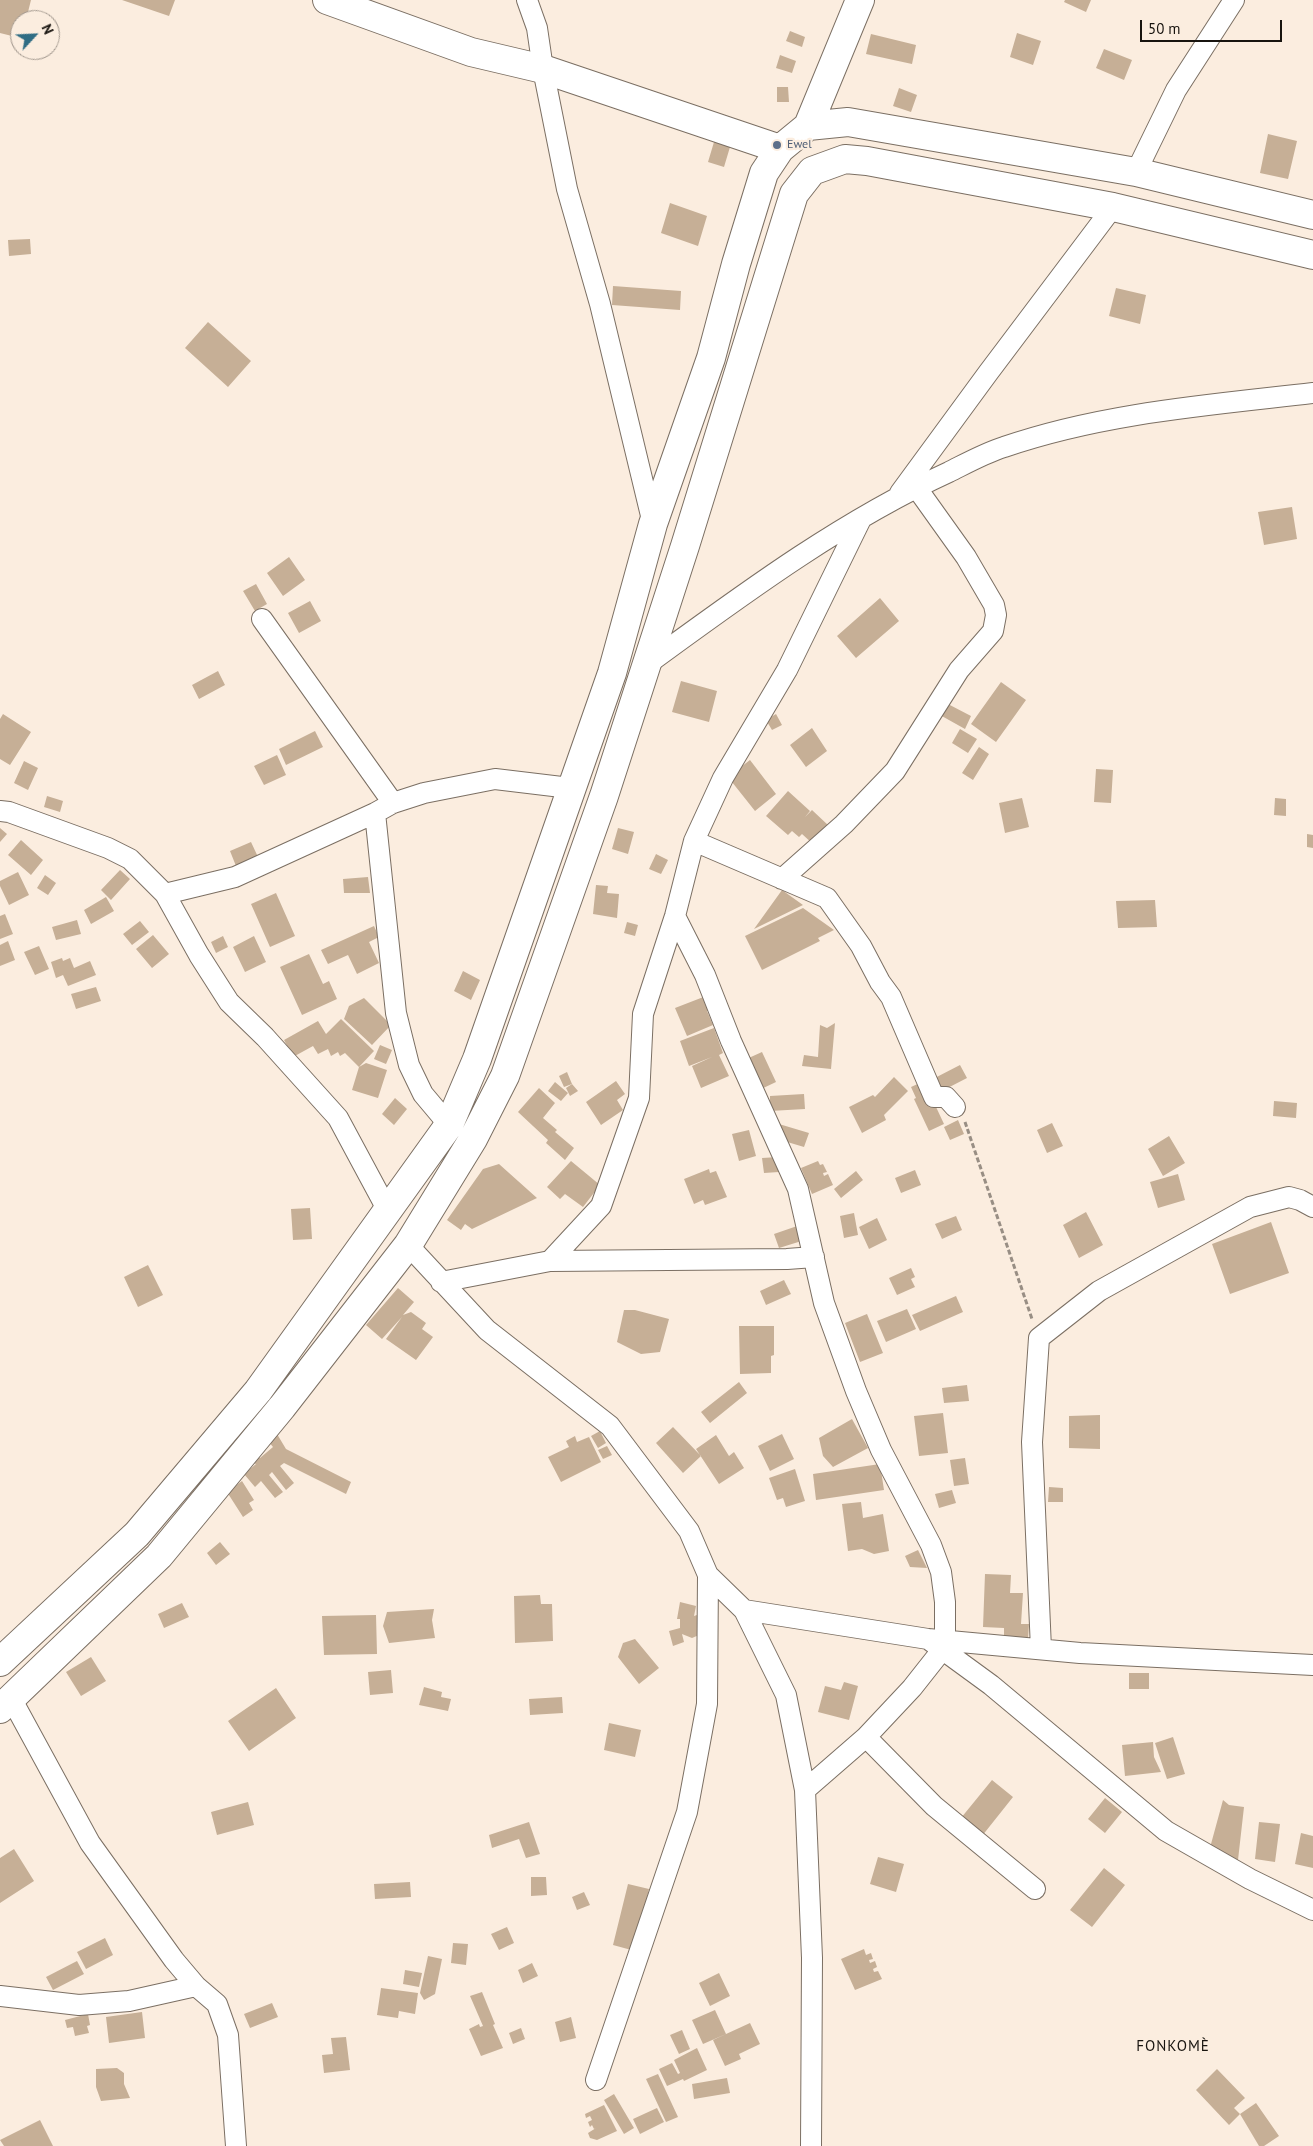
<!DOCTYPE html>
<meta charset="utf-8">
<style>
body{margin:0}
#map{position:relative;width:1313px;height:2146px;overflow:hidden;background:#fbeddf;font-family:"PT Sans",sans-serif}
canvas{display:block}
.north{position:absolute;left:10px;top:10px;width:50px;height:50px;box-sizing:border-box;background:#fbeddf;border:1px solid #a0968c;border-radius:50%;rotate:65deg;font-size:14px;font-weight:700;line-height:20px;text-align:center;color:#18140f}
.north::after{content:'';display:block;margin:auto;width:18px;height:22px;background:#306d84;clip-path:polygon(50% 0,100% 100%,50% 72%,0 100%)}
.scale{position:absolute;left:1140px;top:20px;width:142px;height:22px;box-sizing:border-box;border:2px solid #18140f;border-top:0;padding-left:6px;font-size:15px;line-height:18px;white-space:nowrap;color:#18140f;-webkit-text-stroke:4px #fbeddf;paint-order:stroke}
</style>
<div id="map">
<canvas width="1313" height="2146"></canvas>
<div class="north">N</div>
<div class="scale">50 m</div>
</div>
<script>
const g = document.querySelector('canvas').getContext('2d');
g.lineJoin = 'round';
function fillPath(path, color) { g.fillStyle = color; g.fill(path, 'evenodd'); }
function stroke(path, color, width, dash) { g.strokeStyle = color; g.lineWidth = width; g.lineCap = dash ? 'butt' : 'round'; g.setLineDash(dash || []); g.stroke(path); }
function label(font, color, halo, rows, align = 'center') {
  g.font = font + ' "PT Sans",sans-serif'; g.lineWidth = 4.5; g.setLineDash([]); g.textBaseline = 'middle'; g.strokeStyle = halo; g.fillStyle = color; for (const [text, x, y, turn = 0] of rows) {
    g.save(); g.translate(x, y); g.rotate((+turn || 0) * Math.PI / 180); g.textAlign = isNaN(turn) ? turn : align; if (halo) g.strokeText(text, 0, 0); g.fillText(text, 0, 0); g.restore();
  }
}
fillPath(new Path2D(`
 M 0,0 L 31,0 L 26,20 L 20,20 L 20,38 L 0,33 Z
 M 122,0 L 175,0 L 169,16 Z
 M 1065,0 L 1091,0 L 1086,12 L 1064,2 Z
 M 790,31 L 805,37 L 802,47 L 786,41 Z
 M 1017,33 L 1041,41 L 1033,65 L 1010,57 Z
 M 871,34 L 916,45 L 912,64 L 866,54 Z
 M 1104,49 L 1132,60 L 1124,80 L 1096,68 Z
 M 780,55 L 796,61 L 792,73 L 776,68 Z
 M 777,87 L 788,87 L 789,102 L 777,102 Z
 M 899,88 L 917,95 L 911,112 L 893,106 Z
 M 1268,134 L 1297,141 L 1288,179 L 1260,173 Z
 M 714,142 L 730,147 L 724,167 L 708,162 Z
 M 670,203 L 707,216 L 698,246 L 661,233 Z
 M 30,239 L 31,254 L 9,256 L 8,240 Z
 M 613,286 L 681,291 L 680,310 L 612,305 Z
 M 1116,288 L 1146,295 L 1140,324 L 1109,316 Z
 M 208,322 L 251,361 L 228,387 L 185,348 Z
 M 1292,507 L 1297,539 L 1264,545 L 1258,512 Z
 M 289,557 L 305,580 L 283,596 L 267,573 Z
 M 256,584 L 267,604 L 255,611 L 243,591 Z
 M 880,598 L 899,621 L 856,658 L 837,636 Z
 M 310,601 L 321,621 L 299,633 L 288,613 Z
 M 218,671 L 225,685 L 199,699 L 192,685 Z
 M 681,681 L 717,691 L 709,722 L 672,712 Z
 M 1001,682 L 1026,700 L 996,742 L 971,724 Z
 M 946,703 L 971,716 L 965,729 L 940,715 Z
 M 3,714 L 31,732 L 10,765 L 0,759 L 0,719 Z
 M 776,714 L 782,725 L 772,730 L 766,720 Z
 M 812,728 L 827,751 L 806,767 L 790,745 Z
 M 960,729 L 977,739 L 968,753 L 952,743 Z
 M 315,731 L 323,747 L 286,765 L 279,749 Z
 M 979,747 L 989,754 L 973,780 L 962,773 Z
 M 277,755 L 286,775 L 264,785 L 254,766 Z
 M 750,760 L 776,794 L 755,811 L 728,777 Z
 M 24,761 L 38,768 L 28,790 L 14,783 Z
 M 1096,769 L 1113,770 L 1111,803 L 1094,802 Z
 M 788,791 L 810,811 L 805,817 L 812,810 L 829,826 L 813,844 L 802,834 L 799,837 L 792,831 L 788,835 L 766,816 Z
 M 47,796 L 63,801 L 60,812 L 44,807 Z
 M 1022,798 L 1029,827 L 1005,833 L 999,803 Z
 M 1275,798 L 1286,799 L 1286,816 L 1274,815 Z
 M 0,828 L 7,834 L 0,842 Z
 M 618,828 L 634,832 L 628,854 L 612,849 Z
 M 1307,834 L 1313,835 L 1313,848 L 1307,847 Z
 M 21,840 L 43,860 L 31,875 L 8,855 Z
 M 251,842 L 258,857 L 236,866 L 230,851 Z
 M 656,854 L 668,860 L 661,874 L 649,869 Z
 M 120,870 L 130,879 L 111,900 L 101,890 Z
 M 18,872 L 29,895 L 9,905 L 0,886 L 0,881 Z
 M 45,875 L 56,883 L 48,895 L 37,888 Z
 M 368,877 L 370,893 L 344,893 L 343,879 Z
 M 596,885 L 608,886 L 607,893 L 619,894 L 617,918 L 593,914 Z
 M 782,890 L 803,905 L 754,929 Z
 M 276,893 L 295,936 L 270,947 L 251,904 Z
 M 106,897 L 114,911 L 91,924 L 84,910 Z
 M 1155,900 L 1157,927 L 1118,928 L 1116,901 Z
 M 803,908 L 834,930 L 818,938 L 820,941 L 762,970 L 745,936 Z
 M 5,914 L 13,934 L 0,939 L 0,916 Z
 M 77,920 L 81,934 L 56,940 L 52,927 Z
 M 140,921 L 149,932 L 132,945 L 123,934 Z
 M 627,922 L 638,925 L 635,936 L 624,933 Z
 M 374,926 L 379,937 L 369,942 L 379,963 L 357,974 L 348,955 L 328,964 L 321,950 Z
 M 153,935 L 169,954 L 152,968 L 136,949 Z
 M 223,936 L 228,947 L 216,953 L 211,942 Z
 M 254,936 L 266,962 L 245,972 L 233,947 Z
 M 8,941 L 15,960 L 0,966 L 0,945 Z
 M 39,946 L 49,969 L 35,975 L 24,952 Z
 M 309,954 L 323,984 L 329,981 L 337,999 L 302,1015 L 280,967 Z
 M 62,958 L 63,961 L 70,958 L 74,968 L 90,961 L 96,975 L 68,986 L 63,975 L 56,978 L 51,962 Z
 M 463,971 L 480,980 L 471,1000 L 454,991 Z
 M 96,987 L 101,1001 L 76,1009 L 71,994 Z
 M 706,996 L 711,1009 L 707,1011 L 713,1025 L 687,1036 L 675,1008 Z
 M 364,998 L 391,1025 L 372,1045 L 344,1019 L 349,1006 Z
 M 341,1019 L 374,1051 L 359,1067 L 366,1063 L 387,1070 L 378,1098 L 352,1090 L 359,1067 L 345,1053 L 340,1056 L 338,1052 L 331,1056 L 328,1049 L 318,1054 L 313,1046 L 293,1057 L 284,1040 L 318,1021 L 326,1034 Z
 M 835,1023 L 831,1069 L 802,1066 L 804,1055 L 818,1057 L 820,1025 L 827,1028 Z
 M 714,1028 L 723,1053 L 719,1055 L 729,1076 L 701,1088 L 692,1066 L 712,1057 L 689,1066 L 680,1041 Z
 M 380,1045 L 392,1050 L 386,1064 L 374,1059 Z
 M 762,1052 L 776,1082 L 757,1091 L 742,1061 Z
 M 960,1065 L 967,1078 L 936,1094 L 929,1081 Z
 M 567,1072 L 572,1084 L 564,1087 L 559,1076 Z
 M 894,1077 L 908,1091 L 884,1115 L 886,1120 L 862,1133 L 849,1107 L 873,1095 L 875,1097 Z
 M 616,1081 L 625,1094 L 617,1100 L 623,1110 L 601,1125 L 586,1102 Z
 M 555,1082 L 568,1093 L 561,1101 L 548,1091 Z
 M 922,1082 L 929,1092 L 944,1124 L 929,1131 L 914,1099 L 916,1098 L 911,1087 Z
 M 572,1084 L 578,1091 L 570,1096 L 566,1088 Z
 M 539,1088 L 555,1103 L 543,1118 L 557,1130 L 555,1132 L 574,1148 L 565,1160 L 546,1143 L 548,1140 L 518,1112 Z
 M 804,1094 L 805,1109 L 770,1111 L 770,1096 Z
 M 395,1098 L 407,1109 L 394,1125 L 382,1114 Z
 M 1274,1101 L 1297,1103 L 1296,1118 L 1273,1116 Z
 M 958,1120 L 964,1134 L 950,1140 L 944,1127 Z
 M 1052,1123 L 1063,1146 L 1047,1153 L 1037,1130 Z
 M 779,1124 L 809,1133 L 804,1147 L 774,1138 Z
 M 749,1130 L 756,1156 L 739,1161 L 732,1134 Z
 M 1169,1136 L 1185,1163 L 1163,1176 L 1148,1149 Z
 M 778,1157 L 779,1172 L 764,1173 L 762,1158 Z
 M 571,1161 L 600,1185 L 583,1207 L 565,1194 L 560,1199 L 547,1187 Z
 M 818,1161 L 820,1165 L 823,1164 L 827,1172 L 823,1173 L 824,1176 L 828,1174 L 833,1185 L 812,1194 L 801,1168 Z
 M 499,1164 L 537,1198 L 472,1229 L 465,1224 L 461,1230 L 447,1220 L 483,1169 Z
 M 709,1169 L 710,1173 L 716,1171 L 727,1197 L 705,1205 L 703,1200 L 694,1204 L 684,1179 Z
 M 915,1170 L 921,1185 L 901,1193 L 895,1178 Z
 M 856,1171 L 863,1180 L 841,1198 L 834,1189 Z
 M 1178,1174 L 1185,1200 L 1158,1208 L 1150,1182 Z
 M 310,1208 L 312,1239 L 293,1240 L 291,1209 Z
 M 1086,1212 L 1103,1245 L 1079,1258 L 1063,1225 Z
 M 854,1213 L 858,1235 L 844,1238 L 840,1216 Z
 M 956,1216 L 962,1230 L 942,1239 L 935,1224 Z
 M 877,1218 L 887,1240 L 869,1249 L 859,1227 Z
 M 1271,1222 L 1289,1273 L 1230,1294 L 1212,1244 Z
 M 803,1224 L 808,1239 L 779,1248 L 774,1234 Z
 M 148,1265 L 163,1295 L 138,1307 L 124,1277 Z
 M 911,1268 L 915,1277 L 911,1279 L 915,1287 L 897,1295 L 889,1278 Z
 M 784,1280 L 791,1294 L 766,1305 L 760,1291 Z
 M 398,1288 L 414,1302 L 403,1315 L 411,1312 L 426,1323 L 422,1329 L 433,1337 L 416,1360 L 386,1339 L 402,1317 L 382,1339 L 366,1325 Z
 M 956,1296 L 963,1312 L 920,1331 L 912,1315 Z
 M 907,1309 L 916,1329 L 886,1342 L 877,1321 Z
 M 624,1310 L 635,1310 L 669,1319 L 660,1352 L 641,1354 L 617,1342 Z
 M 867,1314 L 883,1353 L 860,1362 L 845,1323 Z
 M 739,1326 L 774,1326 L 774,1355 L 771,1356 L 771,1373 L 740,1374 Z
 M 739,1382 L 747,1393 L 710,1423 L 701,1412 Z
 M 967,1385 L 969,1401 L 944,1403 L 942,1388 Z
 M 943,1413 L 948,1453 L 919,1456 L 914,1416 Z
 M 1100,1415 L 1100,1449 L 1069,1448 L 1069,1416 Z
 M 852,1419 L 868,1448 L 833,1467 L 823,1456 L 819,1438 Z
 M 673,1427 L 701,1456 L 683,1473 L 656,1443 Z
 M 600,1431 L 606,1443 L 598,1448 L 591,1436 Z
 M 277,1434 L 286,1449 L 351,1482 L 346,1494 L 284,1463 L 280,1466 L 294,1483 L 286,1490 L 272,1472 L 269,1475 L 283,1492 L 275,1498 L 261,1481 L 255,1487 L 244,1474 L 256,1464 L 248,1461 L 256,1454 L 260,1458 L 273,1447 L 268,1441 Z
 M 782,1434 L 794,1459 L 770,1471 L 758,1446 Z
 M 716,1435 L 729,1456 L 734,1452 L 744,1468 L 719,1484 L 696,1449 Z
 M 575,1436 L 577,1442 L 589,1437 L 601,1462 L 561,1482 L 548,1457 L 569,1447 L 566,1441 Z
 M 607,1446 L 612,1455 L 603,1459 L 598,1450 Z
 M 965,1458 L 969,1484 L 954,1486 L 950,1460 Z
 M 880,1464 L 884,1490 L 816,1500 L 813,1474 Z
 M 795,1469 L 805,1501 L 786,1507 L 783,1498 L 777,1500 L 769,1478 Z
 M 242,1481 L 254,1500 L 249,1503 L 253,1510 L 243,1517 L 227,1492 Z
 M 1049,1487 L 1063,1488 L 1063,1502 L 1048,1502 Z
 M 952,1490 L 956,1503 L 939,1508 L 935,1494 Z
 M 861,1502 L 863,1518 L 883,1514 L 889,1551 L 874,1554 L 862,1549 L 848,1551 L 842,1504 Z
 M 220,1542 L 230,1554 L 216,1565 L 207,1553 Z
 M 918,1550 L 927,1568 L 910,1567 L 905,1556 Z
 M 985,1574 L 1011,1575 L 1010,1593 L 1023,1593 L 1021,1624 L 1029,1624 L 1028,1639 L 1004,1638 L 1004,1628 L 983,1627 Z
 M 540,1595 L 541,1604 L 552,1604 L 553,1641 L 515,1643 L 514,1596 Z
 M 680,1602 L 696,1606 L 694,1616 L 700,1614 L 706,1632 L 692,1638 L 682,1634 L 684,1642 L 673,1646 L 669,1631 L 680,1628 L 680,1619 L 677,1619 Z
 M 182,1603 L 189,1617 L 164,1628 L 158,1614 Z
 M 434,1609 L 432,1620 L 435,1638 L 389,1643 L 383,1626 L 387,1612 Z
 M 376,1615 L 377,1654 L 324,1655 L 322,1616 Z
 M 635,1639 L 659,1668 L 639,1684 L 618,1657 L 623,1643 Z
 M 91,1657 L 106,1681 L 81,1696 L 66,1672 Z
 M 391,1670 L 393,1693 L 370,1695 L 368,1672 Z
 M 1129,1673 L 1149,1673 L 1149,1689 L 1129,1689 Z
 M 844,1682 L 858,1686 L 849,1720 L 818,1712 L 825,1686 L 841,1690 Z
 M 424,1687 L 442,1692 L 441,1697 L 451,1699 L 448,1711 L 419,1705 Z
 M 276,1688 L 296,1718 L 249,1751 L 228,1721 Z
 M 562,1697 L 563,1713 L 530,1715 L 529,1699 Z
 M 609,1723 L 641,1730 L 635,1757 L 604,1750 Z
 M 1173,1737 L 1185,1774 L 1167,1779 L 1155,1743 Z
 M 1153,1742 L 1154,1757 L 1161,1772 L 1125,1776 L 1122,1745 Z
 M 992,1780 L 1013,1797 L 982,1836 L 961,1818 Z
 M 1105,1798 L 1122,1812 L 1105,1833 L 1088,1819 Z
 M 1223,1800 L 1229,1805 L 1244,1807 L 1238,1860 L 1226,1865 L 1208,1855 Z
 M 248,1802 L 254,1825 L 217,1835 L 211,1812 Z
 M 529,1822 L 540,1854 L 526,1858 L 519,1839 L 492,1848 L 489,1835 Z
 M 1259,1822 L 1280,1824 L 1275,1862 L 1255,1859 Z
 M 1301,1833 L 1313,1836 L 1313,1868 L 1295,1864 Z
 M 14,1849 L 34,1881 L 0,1903 L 0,1858 Z
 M 878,1857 L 904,1864 L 896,1892 L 870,1884 Z
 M 1104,1868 L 1125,1885 L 1092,1927 L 1070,1910 Z
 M 531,1877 L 546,1877 L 547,1895 L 531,1896 Z
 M 410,1882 L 411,1897 L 375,1899 L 374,1884 Z
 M 628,1884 L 649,1889 L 635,1951 L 613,1945 Z
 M 584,1892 L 590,1905 L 577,1910 L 572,1897 Z
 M 507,1927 L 514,1943 L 499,1950 L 491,1934 Z
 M 105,1938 L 113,1955 L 86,1969 L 77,1952 Z
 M 453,1943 L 468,1944 L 466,1965 L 451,1963 Z
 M 864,1949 L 866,1955 L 871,1953 L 873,1959 L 869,1960 L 870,1963 L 875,1961 L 877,1967 L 873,1969 L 874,1972 L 878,1971 L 882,1979 L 855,1990 L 841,1959 Z
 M 428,1956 L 442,1959 L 435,1994 L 424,2000 L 420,1993 Z
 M 77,1961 L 84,1974 L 53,1990 L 46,1977 Z
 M 532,1963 L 538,1976 L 523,1983 L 518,1970 Z
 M 405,1970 L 422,1973 L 419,1987 L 403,1984 Z
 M 719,1973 L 730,1996 L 710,2006 L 699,1983 Z
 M 381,1988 L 418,1993 L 415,2014 L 399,2011 L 398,2018 L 377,2015 Z
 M 482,1992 L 495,2024 L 493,2025 L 503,2048 L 481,2056 L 469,2029 L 479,2024 L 480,2027 L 483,2026 L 470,1996 Z
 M 272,2003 L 278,2017 L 250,2028 L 244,2014 Z
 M 715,2010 L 726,2034 L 703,2044 L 692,2020 Z
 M 142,2012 L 145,2038 L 109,2043 L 106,2017 Z
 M 88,2014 L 90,2025 L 87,2026 L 89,2033 L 75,2036 L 73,2027 L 67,2028 L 65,2020 Z
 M 571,2017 L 576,2038 L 560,2042 L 555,2022 Z
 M 750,2023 L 760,2044 L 739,2054 L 741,2059 L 725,2066 L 713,2040 Z
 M 521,2028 L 525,2039 L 513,2044 L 509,2033 Z
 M 682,2030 L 690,2049 L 679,2054 L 670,2035 Z
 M 346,2037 L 350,2070 L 324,2073 L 322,2055 L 333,2054 L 331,2038 Z
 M 697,2048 L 707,2070 L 684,2081 L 683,2079 L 667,2086 L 659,2069 L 672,2063 L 678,2074 L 680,2073 L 674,2060 Z
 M 117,2068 L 124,2073 L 124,2084 L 130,2098 L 101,2101 L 96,2087 L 96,2069 Z
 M 1217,2069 L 1245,2098 L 1234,2108 L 1240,2114 L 1229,2125 L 1196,2090 Z
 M 658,2074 L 678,2117 L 666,2122 L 646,2079 Z
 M 727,2078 L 730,2093 L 694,2099 L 692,2084 Z
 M 614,2094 L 634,2128 L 624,2134 L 604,2100 Z
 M 1256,2103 L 1279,2136 L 1264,2146 L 1259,2146 L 1240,2114 Z
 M 604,2105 L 617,2131 L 597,2140 L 590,2138 L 588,2133 L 596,2128 L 594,2129 L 592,2125 L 590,2127 L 588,2122 L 592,2120 L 590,2116 L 586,2118 L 585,2114 Z
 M 657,2108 L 664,2122 L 640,2134 L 633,2119 Z
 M 40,2120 L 53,2146 L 4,2146 L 0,2140 Z`), '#c6af96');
const street = new Path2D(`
 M 527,0 L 537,28 L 543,69 L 567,189 L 600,304 L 653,524
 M 1136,172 L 1176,90 L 1234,0
 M 900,493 L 988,373 L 1113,207
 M 262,619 L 393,803
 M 646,665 C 742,595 840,522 949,472 C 967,463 985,453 1004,447 C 1103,413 1209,405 1313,393
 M 0,811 L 9,812 L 108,848 L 130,859 L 165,894 L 199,955 L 229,1002 L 265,1037 L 338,1118 L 388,1211
 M 375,813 L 396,1013 L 409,1065 L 423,1094 L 449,1125
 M 694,841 L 827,898 L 861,946 L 880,982 L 891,997 L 934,1097 L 946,1097 L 955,1107
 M 782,879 L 844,824 L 895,771 L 959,670 L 993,631 L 996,615 L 994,605 L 966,557 L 916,487
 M 165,894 L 235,877 L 375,813 L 393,803 L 424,793 L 495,779 L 570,788
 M 675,916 L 705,975 L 731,1041 L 798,1189 L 824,1303 L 856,1391 L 881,1450 L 931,1545 L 941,1572 L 945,1602 L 945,1641
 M 408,1245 L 487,1330 L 610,1426 L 689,1531 L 708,1575 L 744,1610 L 786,1695 L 805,1790 L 812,1958 L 811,2146
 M 550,1261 L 601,1206 L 639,1098 L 643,1014 L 675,916 L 694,841 L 723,778 L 787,670 L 861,519
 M 441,1282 L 550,1261 L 787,1259 L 814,1257
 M 744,1610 L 928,1639 L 1080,1653 L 1313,1665
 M 928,1639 L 991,1685 L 1166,1831 L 1250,1879 L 1313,1910
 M 1041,1649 L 1032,1442 L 1039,1338 L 1099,1291 L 1250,1207 L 1289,1197 L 1300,1200 L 1313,1207
 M 11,1698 L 90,1843 L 174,1960 L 196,1986 L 217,2004 L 228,2035 L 236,2146
 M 866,1737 L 934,1806 L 1035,1889
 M 805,1790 L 866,1737 L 912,1688 L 942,1650
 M 0,1996 L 79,2005 L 129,2001 L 196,1986
 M 596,2080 L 687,1812 L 707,1704 L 708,1575`);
const secondary = new Path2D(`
 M 327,0 L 471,52 L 543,69 L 780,149
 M 808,126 L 860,0
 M 0,1662 L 137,1534 L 258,1391 L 449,1125 L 477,1059 L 612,673 L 653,524 L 711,358 L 736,264 L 764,173 L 780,149 L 808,126 L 848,122 L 1136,172 L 1313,215
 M 0,1709 L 159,1556 L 282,1407 L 408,1245 L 473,1139 L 505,1076 L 604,796 L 685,546 L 794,194 L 812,171 L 845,159 L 867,161 L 1113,207 L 1313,255`);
stroke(street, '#7b6f63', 22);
stroke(secondary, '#7b6f63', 30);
stroke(new Path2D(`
 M 965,1122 L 1032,1319`), '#988e84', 3, [5, 2.5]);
stroke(street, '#fff', 20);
stroke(secondary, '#fff', 28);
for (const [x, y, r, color] of [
 [777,145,5,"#5c6f8a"]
]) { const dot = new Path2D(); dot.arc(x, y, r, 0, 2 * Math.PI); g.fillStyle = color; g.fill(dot); stroke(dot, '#fbeddf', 2); }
label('12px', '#4e5e75', '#fbeddf', [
 ["Ewel",787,145]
], 'left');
g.letterSpacing = '1px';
label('15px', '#18140f', '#fbeddf', [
 ["FONKOMÈ",1173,2047]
]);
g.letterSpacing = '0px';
</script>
